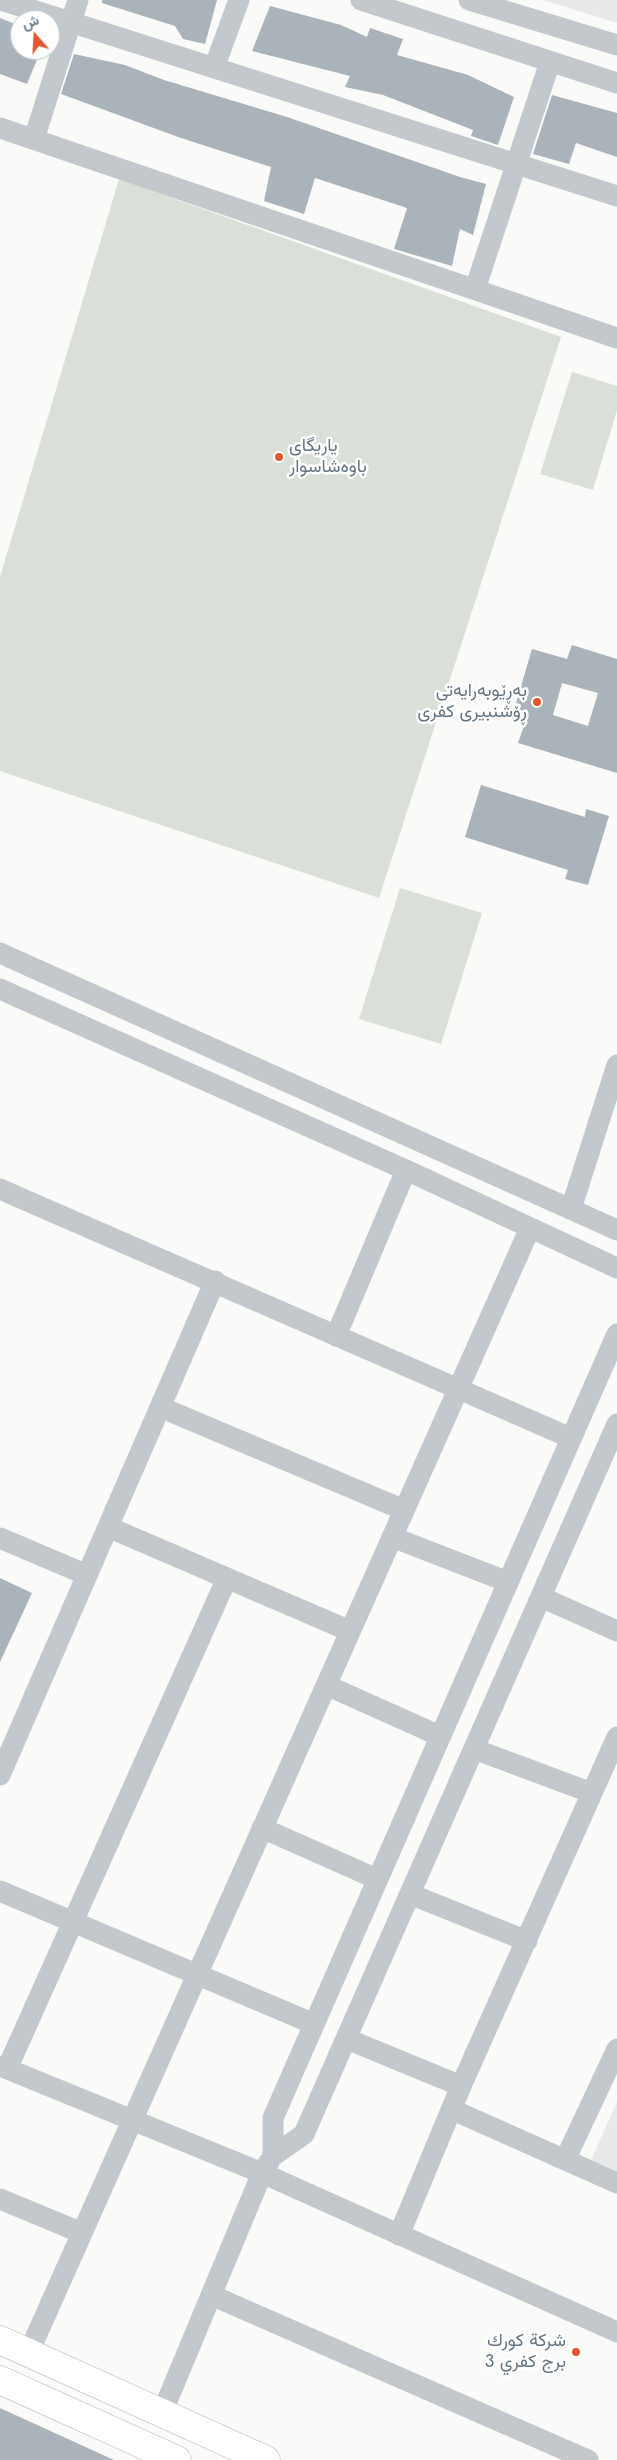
<!DOCTYPE html>
<meta charset="utf-8">
<style>
body{margin:0}
#map{position:relative;width:617px;height:2460px;overflow:hidden;background:#fafaf8;font-family:Jost,Vazirmatn,sans-serif}
canvas{display:block}
.north{position:absolute;left:10px;top:10px;width:50px;height:50px;box-sizing:border-box;background:#fff;border:1px solid #c1c8cd;border-radius:50%;rotate:341deg;font-size:14px;font-weight:700;line-height:20px;text-align:center;color:#657683}
.north::after{content:'';display:block;margin:auto;width:18px;height:22px;background:#e4572e;clip-path:polygon(50% 0,100% 100%,50% 72%,0 100%)}
</style>
<div id="map">
<canvas width="617" height="2460"></canvas>
<div class="north">ش</div>
</div>
<script>
const g = document.querySelector('canvas').getContext('2d');
g.lineJoin = 'round';
function fillPath(path, color) { g.fillStyle = color; g.fill(path, 'evenodd'); }
function stroke(path, color, width, dash) { g.strokeStyle = color; g.lineWidth = width; g.lineCap = dash ? 'butt' : 'round'; g.setLineDash(dash || []); g.stroke(path); }
function label(font, color, halo, rows, align = 'center') {
  g.font = font + ' Jost,Vazirmatn,sans-serif'; g.lineWidth = 5; g.setLineDash([]); g.textBaseline = 'middle'; g.strokeStyle = halo; g.fillStyle = color; for (const [text, x, y, turn = 0] of rows) {
    g.save(); g.translate(x, y); g.rotate((+turn || 0) * Math.PI / 180); g.textAlign = isNaN(turn) ? turn : align; if (halo) g.strokeText(text, 0, 0); g.fillText(text, 0, 0); g.restore();
  }
}
fillPath(new Path2D(`
 M 543,0 L 617,0 L 617,23 Z
 M 617,2102 L 617,2171 L 591,2160 Z`), '#e8e9e9');
fillPath(new Path2D(`
 M 119,179 L 561,337 L 379,898 L 0,771 L 0,577 Z
 M 572,372 L 617,386 L 617,410 L 593,490 L 540,474 Z
 M 400,888 L 482,913 L 441,1044 L 359,1019 Z`), '#dadfd7');
fillPath(new Path2D(`
 M 102,0 L 217,0 L 205,44 L 183,39 L 175,26 L 102,3 Z
 M 270,6 L 341,25 L 367,37 L 370,28 L 403,39 L 397,55 L 468,75 L 514,97 L 498,145 L 471,136 L 473,130 L 383,95 L 345,87 L 350,76 L 252,51 Z
 M 0,18 L 20,26 L 20,50 L 41,50 L 27,84 L 0,74 Z
 M 74,54 L 125,65 L 164,80 L 287,117 L 460,177 L 486,184 L 473,235 L 460,229 L 452,266 L 394,249 L 407,208 L 315,178 L 304,214 L 264,201 L 271,167 L 181,138 L 61,94 Z
 M 552,95 L 617,113 L 617,157 L 576,143 L 569,164 L 533,154 Z
 M 572,645 L 617,659 L 617,773 L 518,743 L 528,714 L 514,710 L 532,649 L 567,659 ZM 562,683 L 598,693 L 588,726 L 553,715 Z
 M 481,785 L 585,817 L 586,809 L 609,816 L 588,885 L 565,879 L 568,870 L 465,837 Z
 M 0,1578 L 32,1593 L 0,1662 Z
 M 0,2408 L 114,2460 L 0,2460 Z`), '#aab3b9');
const major = new Path2D(`
 M 0,2340 L 266,2460
 M 0,2380 L 177,2460`);
stroke(major, '#b5babe', 29);
stroke(new Path2D(`
 M 1,0 L 617,196
 M 361,0 L 617,83
 M 469,0 L 617,45
 M 214,68 L 239,0
 M 0,128 L 617,338
 M 34,139 L 78,0
 M 475,289 L 550,62
 M 0,953 L 617,1230
 M 0,989 L 406,1170 L 617,1268
 M 0,1189 L 571,1438
 M 571,1209 L 617,1065
 M 617,1334 L 273,2118 L 273,2156 L 304,2134 L 617,1424
 M 336,1336 L 406,1170
 M 160,1407 L 404,1510
 M 108,1527 L 350,1631
 M 392,1537 L 508,1582
 M 0,1538 L 87,1575
 M 541,1597 L 617,1631
 M 326,1685 L 440,1736
 M 474,1749 L 592,1793
 M 0,1775 L 215,1281
 M 262,1828 L 377,1879
 M 0,1891 L 314,2024
 M 410,1894 L 527,1941
 M 347,2039 L 461,2086
 M 0,2066 L 262,2173 L 617,2332
 M 7,2069 L 227,1578
 M 453,2110 L 617,2183
 M 565,2160 L 617,2049
 M 0,2199 L 82,2233
 M 399,2235 L 461,2086 L 617,1737
 M 211,2295 L 588,2460
 M 29,2352 L 530,1228
 M 162,2413 L 262,2173 L 269,2162`), '#c3c8cc', 21);
stroke(major, '#fff', 28);
for (const [x, y, r, color] of [
 [279,457,5,"#e4572e"],
 [537,702,5,"#e4572e"],
 [576,2352,5,"#e4572e"]
]) { const dot = new Path2D(); dot.arc(x, y, r, 0, 2 * Math.PI); g.fillStyle = color; g.fill(dot); stroke(dot, '#fff', 2); }
label('18px', '#657683', '#fff', [
 ["یاریگای",289,447,"left"],
 ["باوەشاسوار",289,468,"left"],
 ["بەڕێوبەرایەتی",527,692],
 ["ڕۆشنبیری کفری",527,713],
 ["شركة كورك",566,2342],
 ["برج كفري 3",566,2363]
], 'right');
</script>
